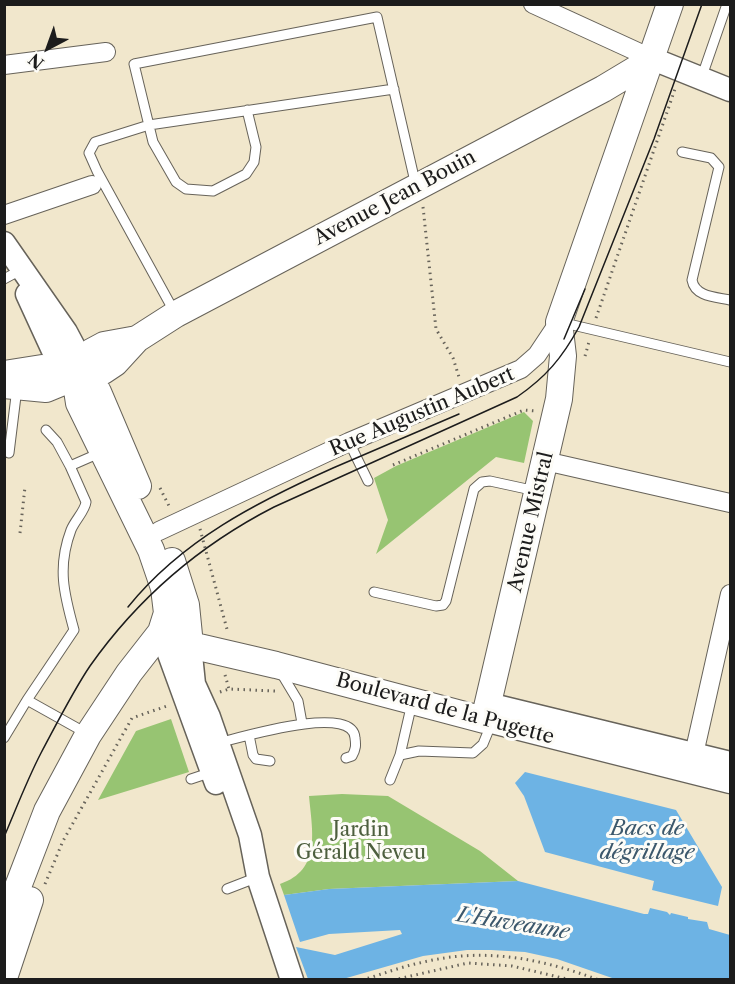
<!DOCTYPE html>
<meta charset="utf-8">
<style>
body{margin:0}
#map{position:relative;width:735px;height:984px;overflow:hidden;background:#f1e7cc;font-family:"Libre Caslon Text",serif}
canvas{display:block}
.frame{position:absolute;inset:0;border:6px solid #1c1c1c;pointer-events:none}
.north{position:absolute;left:18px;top:18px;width:60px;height:60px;-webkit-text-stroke:4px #fdfcf7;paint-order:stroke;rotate:221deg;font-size:16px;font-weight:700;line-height:24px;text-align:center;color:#1c1c1c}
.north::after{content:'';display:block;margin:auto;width:21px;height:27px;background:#1c1c1c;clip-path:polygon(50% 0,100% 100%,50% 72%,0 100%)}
</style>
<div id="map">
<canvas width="735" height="984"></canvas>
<div class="frame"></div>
<div class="north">N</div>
</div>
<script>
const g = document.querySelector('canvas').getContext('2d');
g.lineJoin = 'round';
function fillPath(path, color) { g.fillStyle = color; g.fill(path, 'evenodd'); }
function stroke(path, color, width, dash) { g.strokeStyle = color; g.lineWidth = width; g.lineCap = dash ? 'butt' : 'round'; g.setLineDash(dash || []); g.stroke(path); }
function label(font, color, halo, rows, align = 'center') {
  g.font = font + ' "Libre Caslon Text",serif'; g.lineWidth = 6; g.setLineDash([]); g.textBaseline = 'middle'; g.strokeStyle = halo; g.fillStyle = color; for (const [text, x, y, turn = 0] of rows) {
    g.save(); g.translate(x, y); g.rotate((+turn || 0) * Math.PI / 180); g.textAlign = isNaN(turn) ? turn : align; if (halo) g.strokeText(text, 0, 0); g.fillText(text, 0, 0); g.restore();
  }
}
fillPath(new Path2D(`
 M 524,412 L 533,421 L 524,463 L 496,457 L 376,554 L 388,520 L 374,478 L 396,466 Z
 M 171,719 L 189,772 L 98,800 L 136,731 Z
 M 342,794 L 388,796 L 480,851 L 518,881 L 329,889 L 284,895 L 280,884 C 322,870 312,830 309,796 Z`), '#97c472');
fillPath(new Path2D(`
 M 525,772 L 676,810 L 722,887 L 718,906 L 652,890 L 654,881 L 545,852 L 524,796 L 515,783 Z
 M 518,881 L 644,914 L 648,914 L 650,908 L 667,912 L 670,915 L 671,913 L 688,917 L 688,919 L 707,922 L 709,929 L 730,935 L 730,979 L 615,979 L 557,959 L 525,952 L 491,950 L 467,950 L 423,956 L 343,979 L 308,979 L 296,947 L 335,955 L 402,934 L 400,930 L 329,934 L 300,942 L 284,895 L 329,889 Z`), '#6db3e4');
const service = new Path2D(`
 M 701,79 L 727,4
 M 247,110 L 256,147 L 254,162 L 246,174 L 213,191 L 186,189 L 176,182 L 153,142 L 134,64 L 377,17 L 416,186
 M 682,152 L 711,158 L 719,167 L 692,280 C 695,297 716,297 730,300
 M 4,279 L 17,272
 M 175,313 L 97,171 L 89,153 L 95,142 L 149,125 L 394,89
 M 560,322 L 730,362
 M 46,430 L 57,442 L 70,466
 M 349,442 L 368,481
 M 9,453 L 17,388
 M 374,592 L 436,606 L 443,605 L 446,601 L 474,489 L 482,482 L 490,481 L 536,491
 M 280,671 L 298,701 L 302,723
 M 27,700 L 74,630 C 64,594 57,567 71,530 C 75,520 85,511 86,502 L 70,466 L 102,452
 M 249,735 L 253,755 L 256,759 L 270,761
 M 4,738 L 27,700 L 86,733
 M 218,743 C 239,738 353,703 355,738 C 356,745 356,749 352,756 L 346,758
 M 400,755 L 412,703
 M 191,779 L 212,772
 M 390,780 L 400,755 L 419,751 L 473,753 L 483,744 L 492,722
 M 227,889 L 258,877`);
const minor = new Path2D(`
 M 533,4 L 653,59
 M 4,65 L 106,52
 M 4,215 L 92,185
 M 545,461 L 730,503
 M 159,531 L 349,442 L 521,369 L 537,355 L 559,322
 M 694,754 L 730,594`);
const tertiary = new Path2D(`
 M 653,59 L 730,90
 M 4,243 L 66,332 L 75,349 L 75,377
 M 27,294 L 55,355 L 75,377
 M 161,632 L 216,783
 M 190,645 L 194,684 L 209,717 L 250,835 L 258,877 L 292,980
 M 488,704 L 730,763
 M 484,720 L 730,782`);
const secondary = new Path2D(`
 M 4,374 L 42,368 L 75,377 L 98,392 L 138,486
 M 75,377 L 91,352 L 104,345 L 137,339
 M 4,385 L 46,389 L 75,377 L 103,371 L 115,363 L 137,339 L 176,314 L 603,89 L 653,59
 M 172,561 L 186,605 L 190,645
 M 161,632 L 190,645 L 276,665 L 484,720 L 559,399 L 563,356 L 559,322 L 670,4
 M 4,923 L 47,811 L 88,735 L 129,673 L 161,632 L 167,613 L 164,588 L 151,550 L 79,403 L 75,377
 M 4,978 L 30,900`);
stroke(service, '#67635a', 11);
stroke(minor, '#67635a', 20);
stroke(tertiary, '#67635a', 25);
stroke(secondary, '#67635a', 28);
stroke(new Path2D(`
 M 423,207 L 436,329 L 453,358 L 459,377
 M 596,318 L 675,89
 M 585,356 L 589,342
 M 393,465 L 524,410 L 536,411
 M 160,488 L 169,506
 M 200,529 L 228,633
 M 20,533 L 25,487
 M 225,675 L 229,689
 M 220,692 L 229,689 L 276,691
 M 45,884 L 63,841 L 132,718 L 167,706
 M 362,980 C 383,974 403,966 424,962 C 485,947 542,959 599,980
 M 393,980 L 468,963 L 512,966 L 571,980`), '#67635a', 3, [1.5, 4.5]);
stroke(service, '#fff', 9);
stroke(minor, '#fff', 18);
stroke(tertiary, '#fff', 22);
stroke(secondary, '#fff', 26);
stroke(new Path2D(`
 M 564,339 L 585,289
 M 128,607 C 182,540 257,502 333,468 C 375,450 417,432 459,414
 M 4,837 C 16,809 27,780 41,753 C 55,727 73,691 90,666 C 138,598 200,545 274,507 L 517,397 C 546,377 562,358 579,327 L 654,139 L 702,4`), '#1c1c1c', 1.5);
label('20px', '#1c1c1c', '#fdfcf7', [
 ["Avenue Jean Bouin",395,198,-28],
 ["Rue Augustin Aubert",422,412,-23],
 ["Avenue Mistral",531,522,-77],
 ["Boulevard de la Pugette",445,709,15]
]);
label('20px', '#4d5f3e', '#fdfcf7', [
 ["Jardin",361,830],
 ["Gérald Neveu",361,853]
]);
label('italic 21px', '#3c586c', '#fdfcf7', [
 ["Bacs de",647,829],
 ["dégrillage",647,853],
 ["L'Huveaune",513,924,9]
]);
</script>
